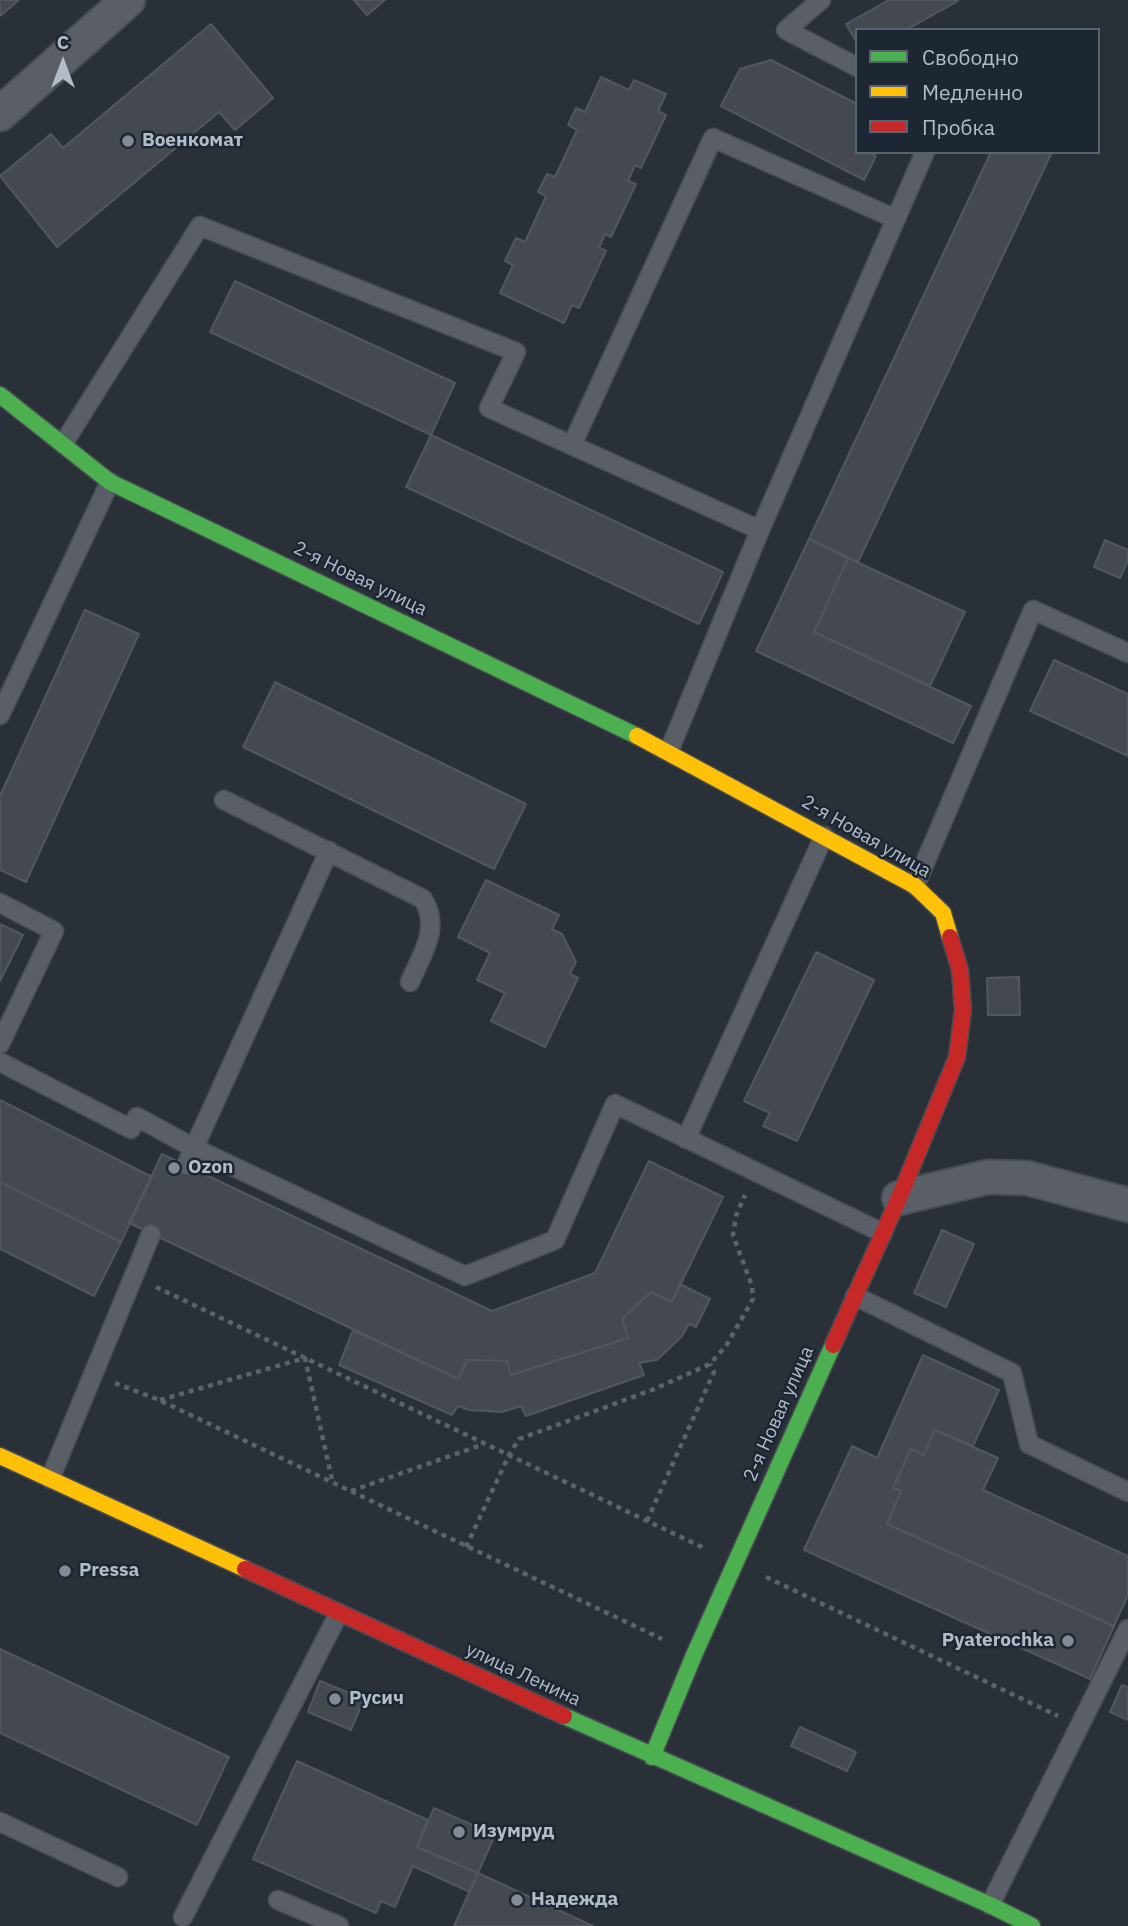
<!DOCTYPE html>
<meta charset="utf-8">
<style>
body{margin:0}
#map{position:relative;width:1128px;height:1926px;overflow:hidden;background:#2a3038;font-family:"IBM Plex Sans",sans-serif}
canvas{display:block}
.legend{position:absolute;left:855px;top:28px;width:245px;height:126px;box-sizing:border-box;background:#1d2633;border:2px solid #59626f;margin:0;padding:9px 12px;list-style:none;font-size:21px;color:#b4bcc9}
.legend li{display:flex;align-items:center;gap:14px;height:35px}
.legend b{width:35px;border:2px solid #59626f}
.north{position:absolute;left:28px;top:28px;width:70px;height:70px;-webkit-text-stroke:5px #1d2633;paint-order:stroke;rotate:0deg;font-size:19px;font-weight:700;line-height:28px;text-align:center;color:#b4bcc9}
.north::after{content:'';display:block;margin:auto;width:24px;height:32px;background:#b4bcc9;clip-path:polygon(50% 0,100% 100%,50% 72%,0 100%)}
</style>
<div id="map">
<canvas width="1128" height="1926"></canvas>
<ul class="legend">
<li><b style="height:9px;background:#4caf50"></b>Свободно</li>
<li><b style="height:9px;background:#ffc107"></b>Медленно</li>
<li><b style="height:9px;background:#c62828"></b>Пробка</li>
</ul>
<div class="north">С</div>
</div>
<script>
const g = document.querySelector('canvas').getContext('2d');
g.lineJoin = 'round';
function fillPath(path, color) { g.fillStyle = color; g.fill(path, 'evenodd'); }
function stroke(path, color, width, dash) { g.strokeStyle = color; g.lineWidth = width; g.lineCap = dash ? 'butt' : 'round'; g.setLineDash(dash || []); g.stroke(path); }
function label(font, color, halo, rows, align = 'center') {
  g.font = font + ' "IBM Plex Sans",sans-serif'; g.lineWidth = 5; g.setLineDash([]); g.textBaseline = 'middle'; g.strokeStyle = halo; g.fillStyle = color; for (const [text, x, y, turn = 0] of rows) {
    g.save(); g.translate(x, y); g.rotate((+turn || 0) * Math.PI / 180); g.textAlign = isNaN(turn) ? turn : align; if (halo) g.strokeText(text, 0, 0); g.fillText(text, 0, 0); g.restore();
  }
}
const building = new Path2D(`
 M 0,0 L 19,0 L 0,16 Z
 M 354,0 L 385,0 L 367,15 Z
 M 889,0 L 957,0 L 958,1 L 906,30 L 857,30 L 857,43 L 846,24 Z
 M 211,24 L 273,98 L 235,130 L 219,112 L 57,247 L 0,176 L 51,134 L 63,148 Z
 M 771,60 L 857,104 L 857,152 L 869,152 L 876,156 L 864,180 L 721,106 L 740,69 Z
 M 601,77 L 629,90 L 634,80 L 666,94 L 658,111 L 666,115 L 641,168 L 635,165 L 628,181 L 636,184 L 611,237 L 605,234 L 599,247 L 606,251 L 579,308 L 572,305 L 564,323 L 500,293 L 513,265 L 505,261 L 516,238 L 525,242 L 546,196 L 538,192 L 547,174 L 555,177 L 577,130 L 568,125 L 576,108 L 585,112 Z
 M 991,152 L 1052,152 L 858,562 L 809,539 Z
 M 235,281 L 455,383 L 431,435 L 210,332 Z
 M 431,435 L 723,572 L 699,624 L 406,487 Z
 M 809,539 L 848,558 L 814,632 L 971,706 L 953,743 L 756,651 Z
 M 1105,540 L 1128,550 L 1128,561 L 1120,578 L 1094,567 Z
 M 848,558 L 965,612 L 930,686 L 814,632 Z
 M 85,610 L 139,634 L 26,882 L 0,870 L 0,796 Z
 M 1054,660 L 1128,694 L 1128,756 L 1030,711 Z
 M 275,682 L 526,804 L 494,869 L 243,747 Z
 M 486,880 L 559,915 L 552,929 L 562,934 L 576,962 L 570,974 L 578,978 L 545,1047 L 491,1021 L 505,993 L 477,980 L 490,953 L 458,937 Z
 M 0,924 L 23,935 L 0,981 Z
 M 816,952 L 874,980 L 797,1141 L 763,1126 L 770,1113 L 744,1101 Z
 M 1019,977 L 1020,1015 L 988,1015 L 987,978 Z
 M 0,1100 L 152,1177 L 121,1242 L 0,1182 Z
 M 162,1154 L 492,1311 L 595,1273 L 649,1161 L 723,1197 L 672,1302 L 651,1292 L 622,1319 L 628,1338 L 511,1375 L 507,1361 L 467,1360 L 458,1379 L 129,1223 Z
 M 0,1182 L 121,1242 L 94,1296 L 0,1249 Z
 M 942,1230 L 974,1244 L 946,1307 L 914,1293 Z
 M 680,1284 L 710,1299 L 696,1327 L 689,1324 L 682,1336 L 657,1360 L 639,1363 L 644,1375 L 526,1416 L 521,1406 L 502,1412 L 469,1410 L 458,1406 L 452,1415 L 339,1365 L 353,1330 L 458,1379 L 467,1360 L 507,1361 L 511,1375 L 628,1338 L 622,1319 L 651,1292 L 672,1302 Z
 M 923,1355 L 999,1390 L 973,1446 L 935,1430 L 924,1455 L 911,1449 L 893,1488 L 901,1491 L 887,1524 L 1114,1626 L 1090,1679 L 804,1550 L 852,1446 L 877,1458 Z
 M 935,1430 L 998,1458 L 983,1490 L 1128,1556 L 1128,1595 L 1114,1626 L 887,1524 L 901,1491 L 893,1488 L 911,1449 L 924,1455 Z
 M 0,1649 L 229,1757 L 197,1825 L 0,1733 Z
 M 320,1681 L 364,1699 L 351,1730 L 308,1712 Z
 M 1122,1685 L 1128,1687 L 1128,1720 L 1110,1712 Z
 M 800,1727 L 856,1752 L 847,1771 L 791,1746 Z
 M 297,1761 L 428,1820 L 417,1847 L 478,1873 L 470,1892 L 413,1866 L 395,1907 L 381,1901 L 376,1913 L 253,1859 Z
 M 434,1808 L 495,1835 L 478,1873 L 417,1847 Z
 M 478,1873 L 593,1926 L 454,1926 Z`);
fillPath(building, '#444950');
stroke(building, '#52575f', 2);
const lane = new Path2D(`
 M 821,0 L 786,30 L 857,67
 M 63,444 L 200,226 L 516,352 L 489,408 L 760,530
 M 572,445 L 713,138 L 896,219
 M 0,715 L 110,482
 M 669,751 L 760,530 L 925,152
 M 224,800 L 423,899 C 441,928 422,954 410,982
 M 915,886 L 1033,610 L 1128,653
 M 0,903 L 54,931 L 0,1044
 M 0,1062 L 131,1129 L 137,1117 L 194,1148 L 329,851
 M 686,1139 L 824,836
 M 186,1165 L 194,1148 L 465,1276 L 555,1240 L 615,1104 L 883,1233
 M 855,1296 L 1012,1373 L 1029,1444 L 1128,1492
 M 50,1479 L 151,1234
 M 0,1822 L 118,1877
 M 278,1900 L 339,1926
 M 990,1905 L 1128,1629
 M 183,1917 L 339,1613`);
const street = new Path2D(`
 M 0,114 L 128,0
 M 899,1198 L 988,1177 L 1027,1178 L 1128,1205`);
const fast = new Path2D(`
 M 0,395 L 110,482 L 637,736
 M 564,1716 L 990,1905 L 1032,1926
 M 652,1757 L 694,1655 L 833,1345`);
const slow = new Path2D(`
 M 637,736 L 915,886 L 943,913 L 950,937
 M 0,1456 L 245,1569`);
const jam = new Path2D(`
 M 833,1345 L 899,1198 L 957,1057 L 963,1010 L 960,970 L 950,937
 M 245,1569 L 564,1716`);
stroke(lane, '#484c53', 21);
stroke(street, '#484c53', 37);
stroke(fast, '#484c53', 19);
stroke(slow, '#484c53', 19);
stroke(jam, '#484c53', 19);
stroke(new Path2D(`
 M 156,1287 L 704,1548
 M 115,1383 L 159,1400 L 662,1639
 M 160,1400 L 305,1358 L 333,1484
 M 351,1491 L 484,1444
 M 647,1521 L 714,1372 L 710,1364
 M 466,1547 L 509,1455 L 519,1439 L 652,1390 L 710,1364 L 726,1346 L 753,1299 L 752,1286 L 733,1235 L 736,1216 L 745,1195
 M 766,1577 L 1058,1716`), '#5d636a', 4.5, [5, 5]);
stroke(lane, '#5a5e66', 18);
stroke(street, '#5a5e66', 33);
stroke(fast, '#4caf50', 16);
stroke(slow, '#ffc107', 16);
stroke(jam, '#c62828', 16);
for (const [x, y, r, color] of [
 [128,141,7,"#848b96"],
 [174,1168,7,"#848b96"],
 [65,1571,7,"#848b96"],
 [1068,1641,7,"#848b96"],
 [335,1699,7,"#848b96"],
 [459,1832,7,"#848b96"],
 [517,1900,7,"#848b96"]
]) { const dot = new Path2D(); dot.arc(x, y, r, 0, 2 * Math.PI); g.fillStyle = color; g.fill(dot); stroke(dot, '#1d2633', 2.5); }
label('bold 19px', '#b4bcc9', '#1d2633', [
 ["Военкомат",142,141],
 ["Ozon",188,1168],
 ["Pressa",79,1571],
 ["Pyaterochka",1054,1641,"right"],
 ["Русич",349,1699],
 ["Изумруд",473,1832],
 ["Надежда",531,1900]
], 'left');
label('19px', '#b4bcc9', '#1d2633', [
 ["2-я Новая улица",360,579,26],
 ["2-я Новая улица",866,837,30],
 ["2-я Новая улица",779,1414,-66],
 ["улица Ленина",523,1675,25]
]);
</script>
